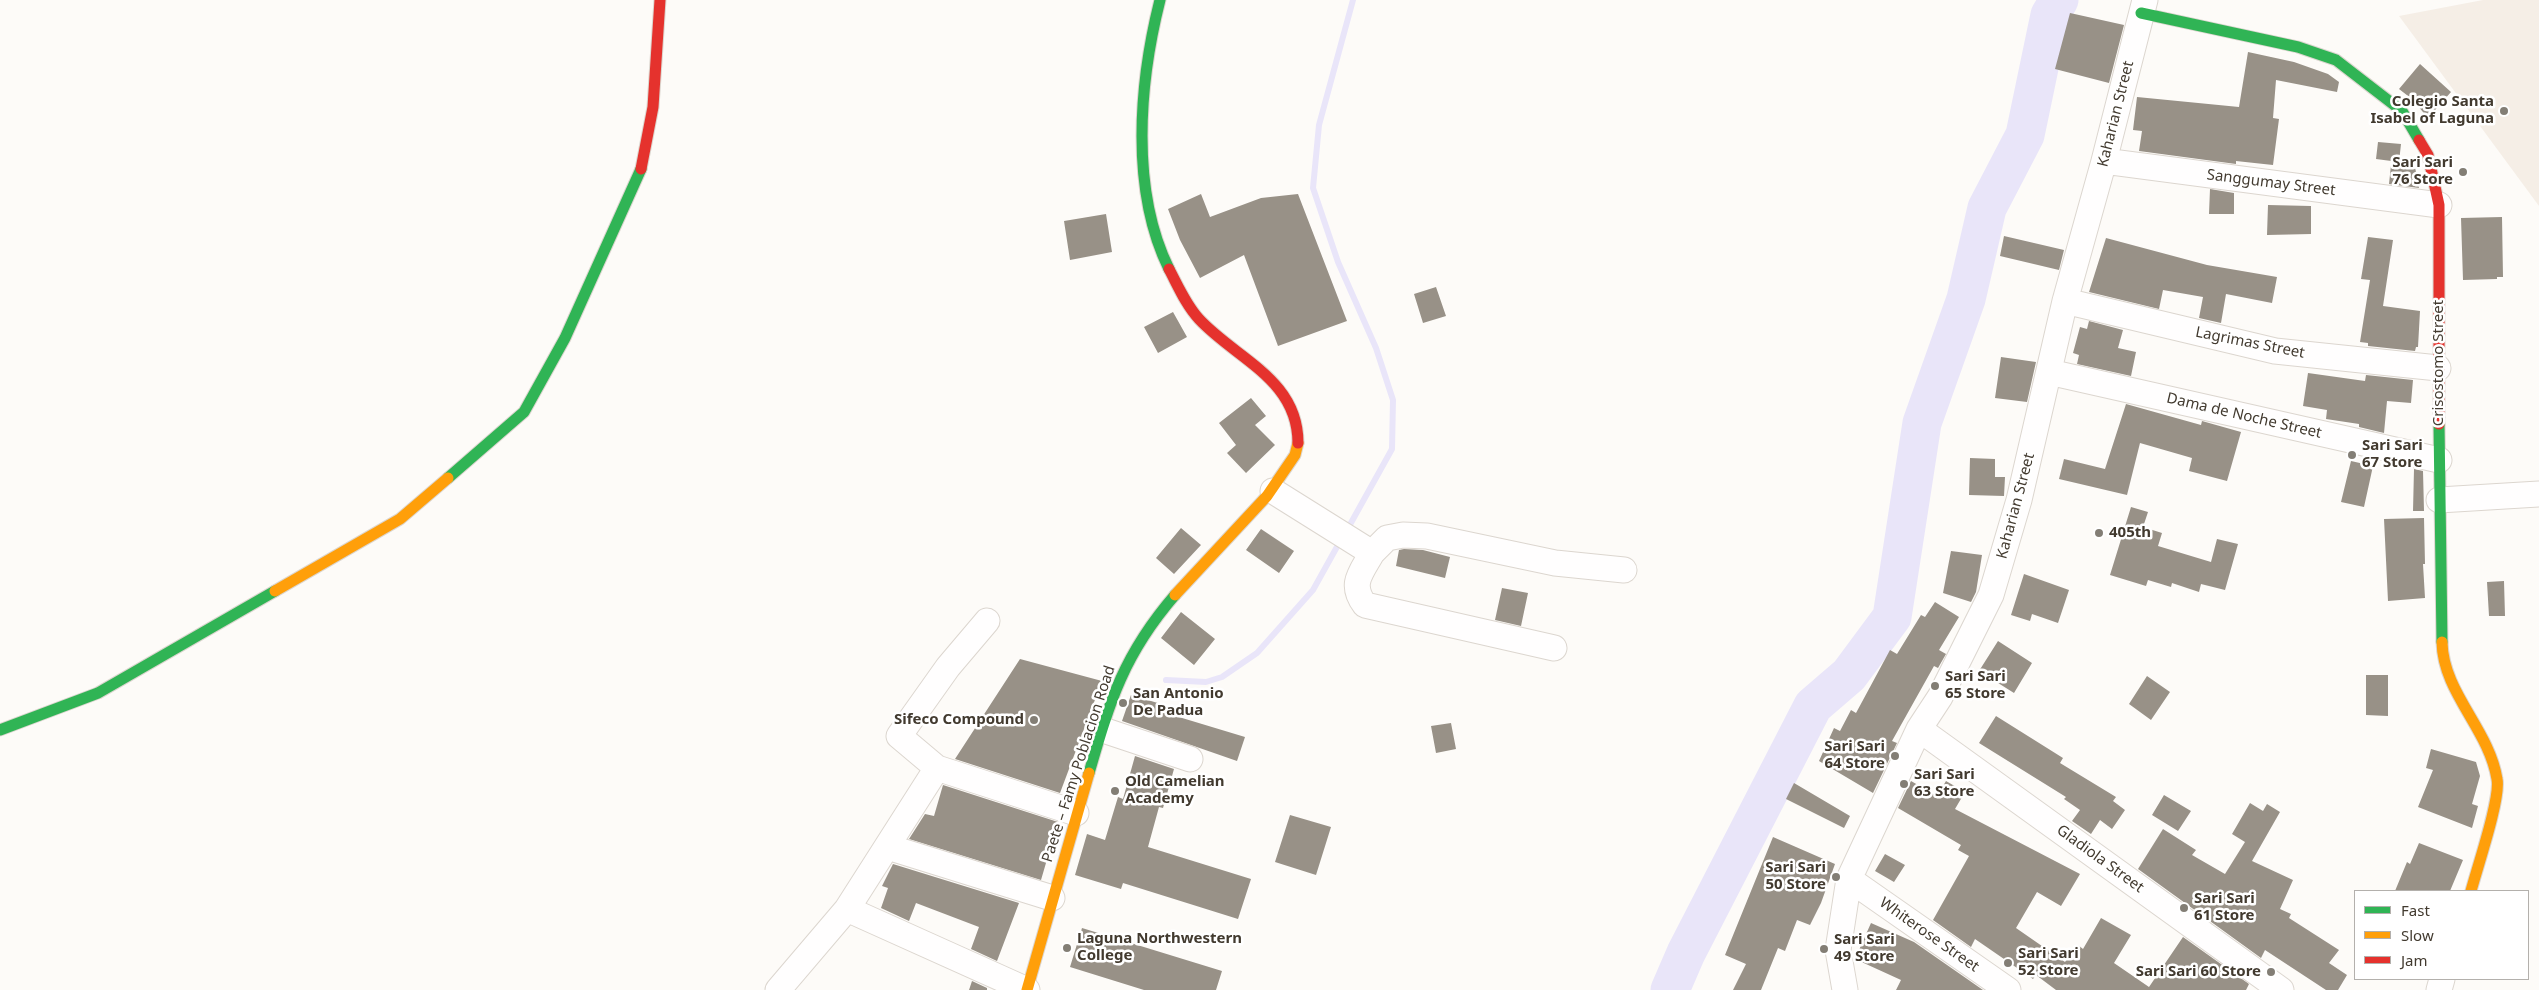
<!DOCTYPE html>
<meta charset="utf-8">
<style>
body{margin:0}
#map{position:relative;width:2539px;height:990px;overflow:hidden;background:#fdfbf8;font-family:"Noto Sans",sans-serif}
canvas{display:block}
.legend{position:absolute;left:2354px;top:890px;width:175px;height:90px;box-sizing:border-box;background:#fff;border:1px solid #b3b0ac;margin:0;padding:6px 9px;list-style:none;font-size:15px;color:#423a2f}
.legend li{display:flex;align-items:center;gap:10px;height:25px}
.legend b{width:25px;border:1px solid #b3b0ac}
</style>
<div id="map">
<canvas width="2539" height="990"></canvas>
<ul class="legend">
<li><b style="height:6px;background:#30b455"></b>Fast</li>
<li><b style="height:6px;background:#ff9f0a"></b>Slow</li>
<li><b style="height:6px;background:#e5322d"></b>Jam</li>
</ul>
</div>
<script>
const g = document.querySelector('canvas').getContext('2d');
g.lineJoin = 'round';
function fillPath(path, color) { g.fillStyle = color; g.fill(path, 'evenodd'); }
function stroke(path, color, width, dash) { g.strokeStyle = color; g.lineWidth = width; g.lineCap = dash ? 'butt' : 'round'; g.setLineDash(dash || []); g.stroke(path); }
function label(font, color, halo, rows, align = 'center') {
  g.font = font + ' "Noto Sans",sans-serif'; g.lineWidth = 5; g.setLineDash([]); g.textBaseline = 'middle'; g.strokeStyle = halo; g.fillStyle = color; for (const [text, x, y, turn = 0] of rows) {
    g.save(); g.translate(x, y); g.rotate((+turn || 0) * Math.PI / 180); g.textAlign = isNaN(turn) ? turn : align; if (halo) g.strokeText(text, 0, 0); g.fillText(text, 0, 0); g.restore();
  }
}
fillPath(new Path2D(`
 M 2483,0 L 2539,0 L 2539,206 L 2399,16 Z`), '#f5eee6');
stroke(new Path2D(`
 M 1347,530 L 1392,449 L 1393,400 L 1376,348 L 1338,262 L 1313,188 L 1319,125 L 1353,0
 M 1166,680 L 1206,682 L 1222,677 L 1257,653 L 1313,590 L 1338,545`), '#e9e5f9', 6);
stroke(new Path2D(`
 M 1670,990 L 1686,953 L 1813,706 L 1849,675 L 1892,617 L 1922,423 L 1966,299 L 1987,208 L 2025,135 L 2050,15 L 2059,0`), '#e9e5f9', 39);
fillPath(new Path2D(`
 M 2070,13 L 2124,25 L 2109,83 L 2055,69 Z
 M 2248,52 L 2294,62 L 2328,74 L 2339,82 L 2337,92 L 2276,80 L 2273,118 L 2279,119 L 2273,165 L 2236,161 L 2236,164 L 2139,151 L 2142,131 L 2133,130 L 2137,97 L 2239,107 Z
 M 2420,64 L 2451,92 L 2428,118 L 2412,99 L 2399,89 Z
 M 2378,142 L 2401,144 L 2399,162 L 2376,159 Z
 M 2391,165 L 2415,167 L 2419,188 L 2389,184 Z
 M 2210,189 L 2234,193 L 2234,214 L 2209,214 Z
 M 1201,194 L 1210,217 L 1261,198 L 1298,194 L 1347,321 L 1278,346 L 1244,255 L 1200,278 L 1180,240 L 1168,209 Z
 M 2268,205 L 2311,206 L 2311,234 L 2267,235 Z
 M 1106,214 L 1112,252 L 1070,260 L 1064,221 Z
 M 2502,217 L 2503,277 L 2497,277 L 2497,279 L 2463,280 L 2461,218 Z
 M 2004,236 L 2064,250 L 2059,270 L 2000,256 Z
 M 2368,237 L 2393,240 L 2383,306 L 2420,311 L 2418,347 L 2416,347 L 2415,351 L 2368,346 L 2368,343 L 2360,342 L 2370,280 L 2361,279 Z
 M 2106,238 L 2207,265 L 2277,277 L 2272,303 L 2226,294 L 2221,323 L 2199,318 L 2203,297 L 2163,290 L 2159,309 L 2089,292 Z
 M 1436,287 L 1446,316 L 1423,323 L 1414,294 Z
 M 1173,312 L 1187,337 L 1158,353 L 1144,327 Z
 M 2089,321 L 2123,330 L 2118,348 L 2136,352 L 2131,376 L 2077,364 L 2079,355 L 2073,353 L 2080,327 L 2087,329 Z
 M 2001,357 L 2036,362 L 2027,402 L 1995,398 Z
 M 2308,373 L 2365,381 L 2366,375 L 2413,380 L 2411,403 L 2387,401 L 2384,433 L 2359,427 L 2359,424 L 2326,419 L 2327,410 L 2303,406 Z
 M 1251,398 L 1266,416 L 1255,425 L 1275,445 L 1246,473 L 1227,453 L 1236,445 L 1219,423 Z
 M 2126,404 L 2201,425 L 2202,421 L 2241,432 L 2227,481 L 2189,471 L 2192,458 L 2140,443 L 2127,495 L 2059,479 L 2064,459 L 2105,469 Z
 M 1970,458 L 1995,459 L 1995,477 L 2005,477 L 2004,496 L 1969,495 Z
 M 2351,461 L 2373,466 L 2364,507 L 2341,502 Z
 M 2414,469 L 2423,471 L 2424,511 L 2413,511 Z
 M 2131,507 L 2148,512 L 2143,527 L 2162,533 L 2158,546 L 2211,562 L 2217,539 L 2238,544 L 2225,590 L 2201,584 L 2199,592 L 2172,583 L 2171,587 L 2148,580 L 2146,586 L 2110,575 Z
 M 2424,518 L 2425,564 L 2423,564 L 2425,598 L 2388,601 L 2384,519 Z
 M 1181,528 L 1201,545 L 1174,574 L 1156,558 Z
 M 1261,529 L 1294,551 L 1279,573 L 1246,550 Z
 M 1404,549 L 1423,550 L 1450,557 L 1445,578 L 1396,566 L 1399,550 Z
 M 1951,551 L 1982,555 L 1976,592 L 1971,602 L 1943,593 Z
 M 2024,574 L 2069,590 L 2058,623 L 2032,614 L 2030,621 L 2011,615 Z
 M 2504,581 L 2505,616 L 2489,616 L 2487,582 Z
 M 1502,588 L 1528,593 L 1521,626 L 1495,620 Z
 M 1935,602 L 1959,617 L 1939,650 L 1946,654 L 1938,668 L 1934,666 L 1892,741 L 1897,743 L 1873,793 L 1819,761 L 1834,728 L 1840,731 L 1851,710 L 1856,713 L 1890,650 L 1897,654 L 1921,615 L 1925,617 Z
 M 1181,612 L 1215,639 L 1194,665 L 1161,638 Z
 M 1998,641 L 2032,663 L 2014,693 L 1979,671 Z
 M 1020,659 L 1102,681 L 1060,793 L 955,759 Z
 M 2366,675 L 2388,675 L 2388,716 L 2366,715 Z
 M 2147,676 L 2170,692 L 2151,720 L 2129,704 Z
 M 1131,695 L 1161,704 L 1159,711 L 1245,737 L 1237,761 L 1122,721 Z
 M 1996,716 L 2063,758 L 2060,763 L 2116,797 L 2113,801 L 2125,810 L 2112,829 L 2100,820 L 2091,834 L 2072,821 L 2080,810 L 2064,799 L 2066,797 L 1979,743 Z
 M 1451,723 L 1456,749 L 1436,753 L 1431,726 Z
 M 2431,749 L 2476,762 L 2480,776 L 2472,804 L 2478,806 L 2472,828 L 2418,807 L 2433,770 L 2426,768 Z
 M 1135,756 L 1174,769 L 1163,808 L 1159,807 L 1148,847 L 1251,879 L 1238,919 L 1123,883 L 1121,889 L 1075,875 L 1087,834 L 1105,840 L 1118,797 L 1123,799 Z
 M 1911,781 L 1937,796 L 1946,781 L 1965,792 L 1955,809 L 2080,874 L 2061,906 L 2037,892 L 2016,928 L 2065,962 L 2078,945 L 2083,949 L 2101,918 L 2131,935 L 2114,963 L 2149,987 L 2183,937 L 2249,984 L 2246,990 L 2056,990 L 2036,975 L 2033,979 L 1975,939 L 1971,947 L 1933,920 L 1969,856 L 1958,850 L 1961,845 L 1898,808 Z
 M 1794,783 L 1850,816 L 1844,828 L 1786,799 Z
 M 943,785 L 1058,822 L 1041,880 L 909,839 L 925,814 L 934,816 Z
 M 2164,795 L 2191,811 L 2178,831 L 2152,815 Z
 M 2250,803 L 2263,811 L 2267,804 L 2280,812 L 2252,861 L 2293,880 L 2280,909 L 2291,914 L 2289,918 L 2339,950 L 2329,963 L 2347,975 L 2338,990 L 2326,990 L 2265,950 L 2261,958 L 2138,869 L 2163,829 L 2196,850 L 2192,855 L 2225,874 L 2245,842 L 2232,834 Z
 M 1290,815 L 1331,827 L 1316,875 L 1275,862 Z
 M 1773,837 L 1835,864 L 1821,903 L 1810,925 L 1797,920 L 1785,951 L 1778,948 L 1761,990 L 1733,990 L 1746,964 L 1725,955 Z
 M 2419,843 L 2463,860 L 2450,891 L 2395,891 L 2407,862 L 2410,864 Z
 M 1885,854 L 1905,865 L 1894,882 L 1875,871 Z
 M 893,864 L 1019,903 L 997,961 L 971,949 L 979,927 L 916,903 L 909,921 L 881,908 L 888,888 L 882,886 Z
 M 1871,923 L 1914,942 L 1983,990 L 1896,990 L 1901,980 L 1855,959 Z
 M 1082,928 L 1222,971 L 1216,990 L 1144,990 L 1070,967 Z
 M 972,981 L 987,988 L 987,990 L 969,990 Z`), '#989187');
const street = new Path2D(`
 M 2104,161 L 2439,205
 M 2065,301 L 2275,351 L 2438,368
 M 2049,372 L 2439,460
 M 1273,491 L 1372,553 L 1387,538 L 1403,535 L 1427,536 L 1555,563 L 1624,570
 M 2439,500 L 2539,494
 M 1372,553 C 1361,573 1349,584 1365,605 L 1554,648
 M 1919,729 L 2281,990
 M 1103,730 L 1190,759
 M 937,768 L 1076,813
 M 888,847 L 1052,898
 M 1849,879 L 2008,990
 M 847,909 L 1027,990
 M 778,990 L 847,909 L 937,768 L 899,736 L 948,667 L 987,621
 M 1845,990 L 1838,950 L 1849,879 L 1919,729 L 1940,697 L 1991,595 L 2019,500 L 2065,301 L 2104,161 L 2145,0
 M 2439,990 L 2442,979`);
const fast = new Path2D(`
 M 1160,0 C 1139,83 1130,190 1169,269
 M 2141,13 L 2298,47 L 2336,60 L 2402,111 L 2419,140
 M 2439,424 L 2442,642
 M 448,478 L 524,412 L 565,338 L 641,169
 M 0,730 L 98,693 L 275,591
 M 1089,773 C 1110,700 1124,654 1175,595`);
const slow = new Path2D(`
 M 275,591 L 400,519 L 448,478
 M 1175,595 L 1267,496 L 1295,455 L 1298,443
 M 2442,642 C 2443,693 2489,729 2497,779 C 2501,798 2477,868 2471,891
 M 1027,990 L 1089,773`);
const jam = new Path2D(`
 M 2419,140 L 2428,155 L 2439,205 L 2439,424
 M 641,169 L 653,107 L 660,0
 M 1169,269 C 1178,286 1186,305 1199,319 C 1236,359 1298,379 1298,443`);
stroke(street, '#dcd6cf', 27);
stroke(fast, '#dcd6cf', 13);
stroke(slow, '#dcd6cf', 13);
stroke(jam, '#dcd6cf', 13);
stroke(street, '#fffefe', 25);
stroke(fast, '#30b455', 11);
stroke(slow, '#ff9f0a', 11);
stroke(jam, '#e5322d', 11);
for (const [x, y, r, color] of [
 [2504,111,5,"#837e75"],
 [2463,172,5,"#837e75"],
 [2352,455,5,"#837e75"],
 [2099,533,5,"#837e75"],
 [1935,686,5,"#837e75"],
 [1123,703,5,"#837e75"],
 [1034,720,5,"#837e75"],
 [1895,756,5,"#837e75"],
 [1904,784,5,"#837e75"],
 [1115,791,5,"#837e75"],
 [1836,877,5,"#837e75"],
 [2184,908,5,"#837e75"],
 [1067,948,5,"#837e75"],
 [1824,949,5,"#837e75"],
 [2008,963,5,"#837e75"],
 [2271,972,5,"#837e75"]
]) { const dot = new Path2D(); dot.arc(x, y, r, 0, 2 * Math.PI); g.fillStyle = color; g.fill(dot); stroke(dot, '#fff', 2); }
label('bold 15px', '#423a2f', '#fff', [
 ["Colegio Santa",2494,102,"right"],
 ["Isabel of Laguna",2494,119,"right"],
 ["Sari Sari",2453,163,"right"],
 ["76 Store",2453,180,"right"],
 ["Sari Sari",2362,446],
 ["67 Store",2362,463],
 ["405th",2109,533],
 ["Sari Sari",1945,677],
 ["65 Store",1945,694],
 ["San Antonio",1133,694],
 ["De Padua",1133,711],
 ["Sifeco Compound",1024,720,"right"],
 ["Sari Sari",1885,747,"right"],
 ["64 Store",1885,764,"right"],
 ["Sari Sari",1914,775],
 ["63 Store",1914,792],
 ["Old Camelian",1125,782],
 ["Academy",1125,799],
 ["Sari Sari",1826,868,"right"],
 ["50 Store",1826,885,"right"],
 ["Sari Sari",2194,899],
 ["61 Store",2194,916],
 ["Laguna Northwestern",1077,939],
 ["College",1077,956],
 ["Sari Sari",1834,940],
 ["49 Store",1834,957],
 ["Sari Sari",2018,954],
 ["52 Store",2018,971],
 ["Sari Sari 60 Store",2261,972,"right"]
], 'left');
label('15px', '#423a2f', '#fff', [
 ["Kaharian Street",2116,114,-76],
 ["Sanggumay Street",2271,183,7],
 ["Lagrimas Street",2250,343,11],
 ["Crisostomo Street",2439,363,-90],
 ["Dama de Noche Street",2244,416,13],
 ["Kaharian Street",2016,506,-75],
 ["Paete – Famy Poblacion Road",1079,764,-72],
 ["Gladiola Street",2100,859,36],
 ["Whiterose Street",1929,935,35]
]);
</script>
